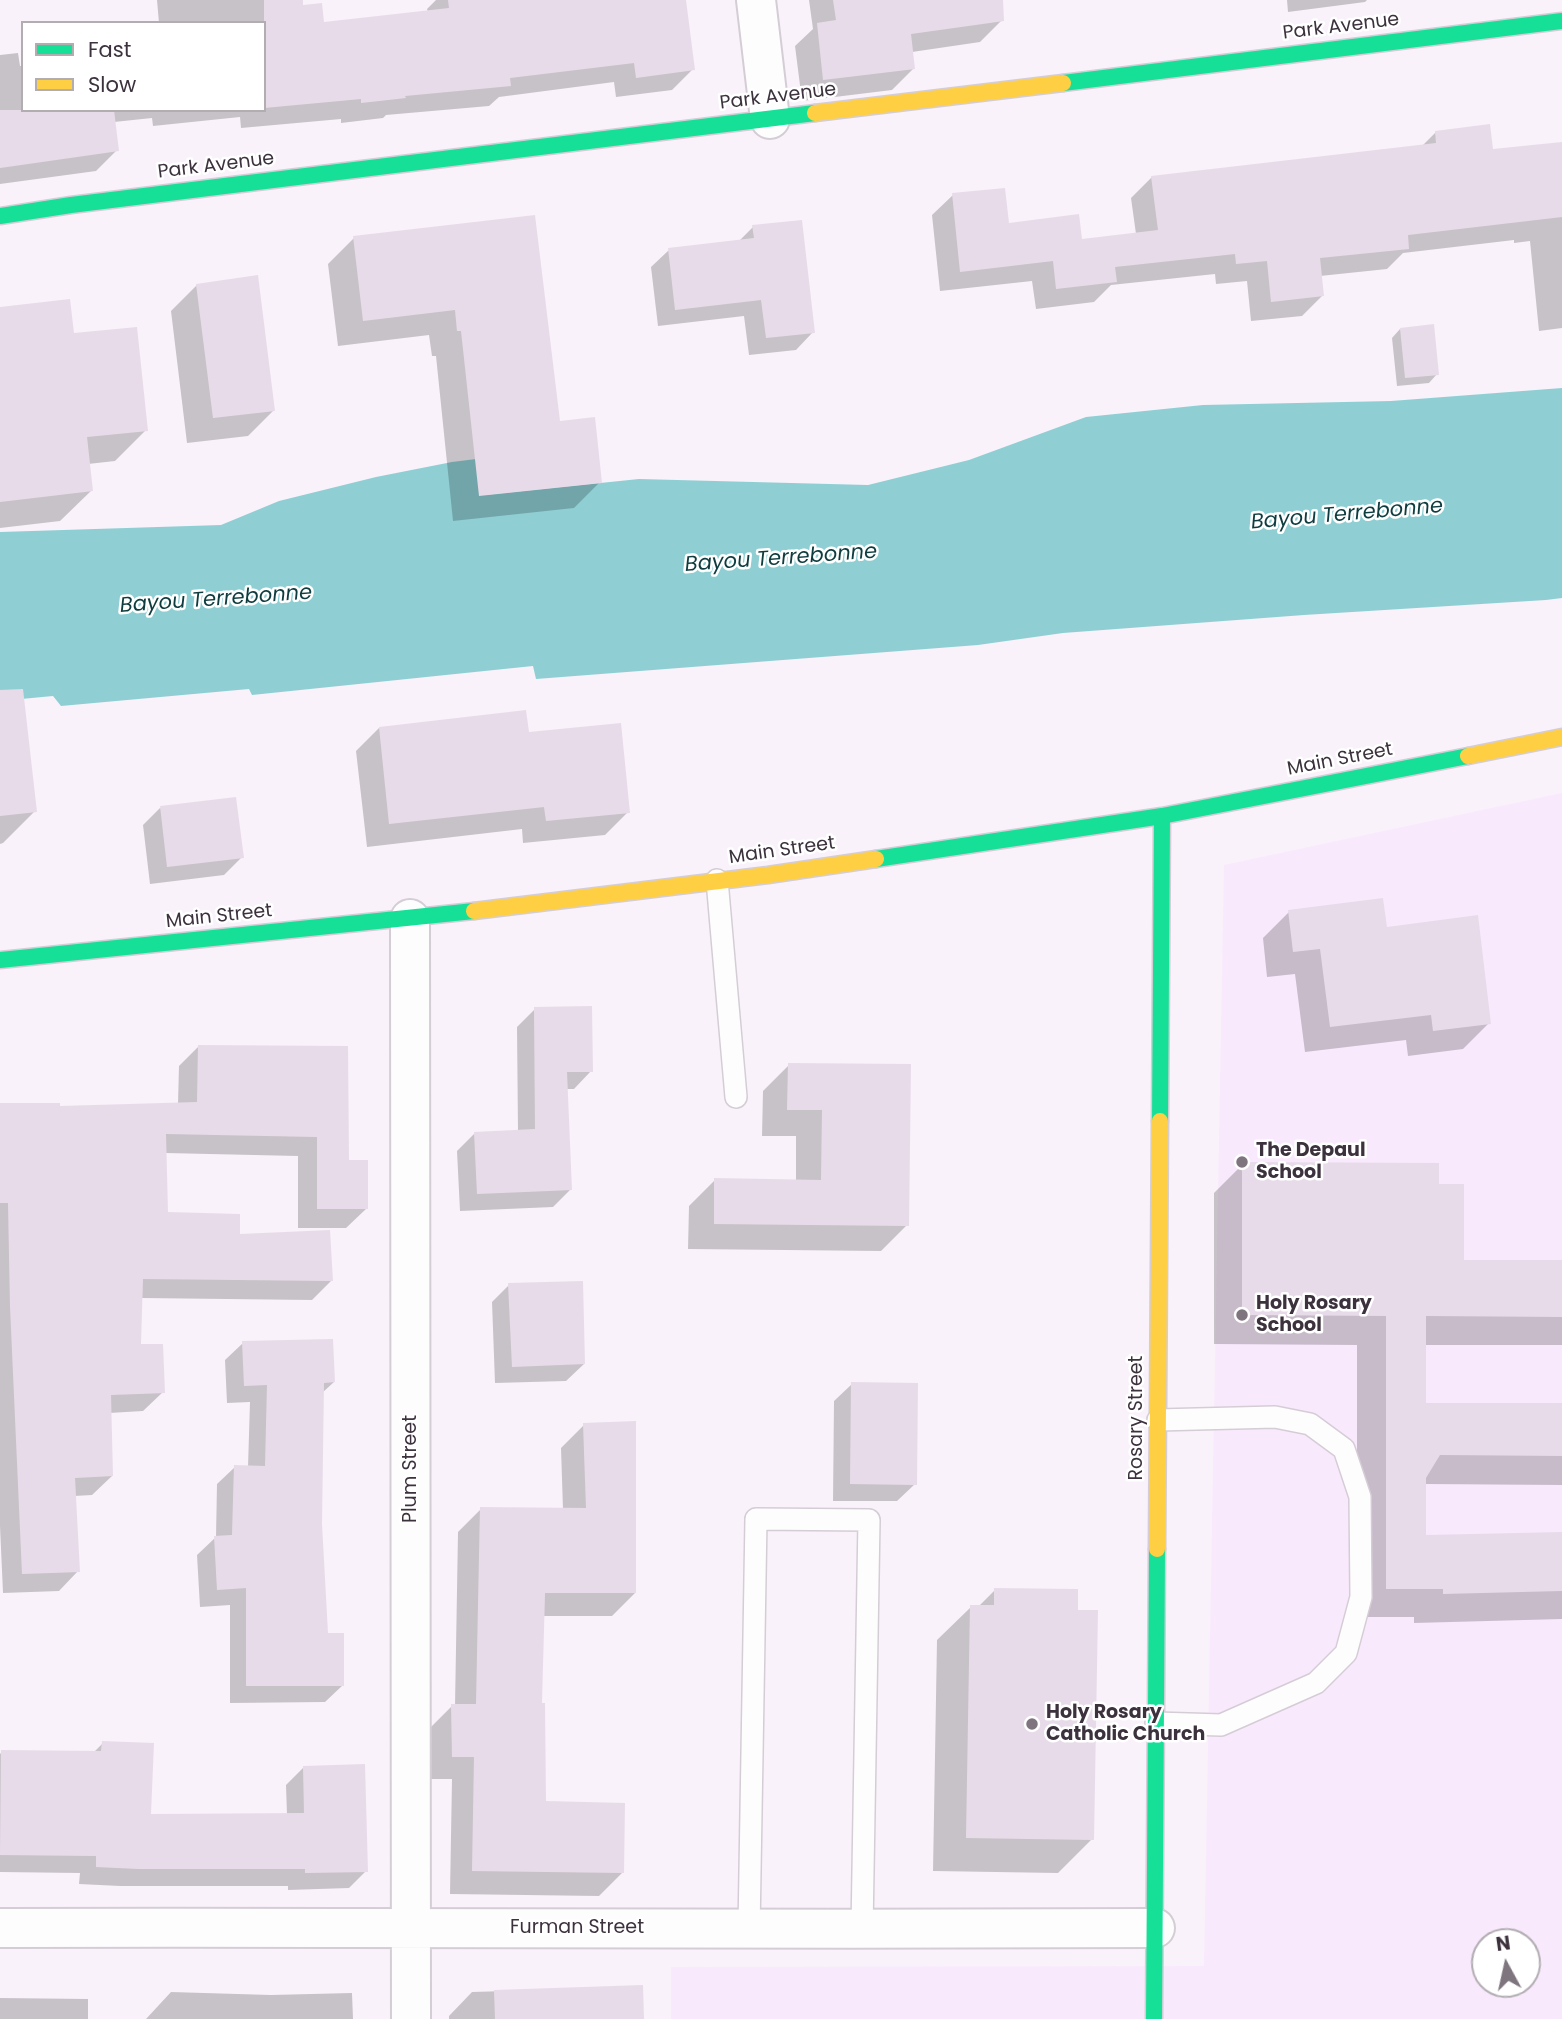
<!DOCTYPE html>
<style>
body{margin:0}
#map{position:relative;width:1562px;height:2019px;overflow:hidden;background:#f9f2fa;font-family:Poppins,sans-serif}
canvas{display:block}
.legend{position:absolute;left:21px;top:21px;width:245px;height:91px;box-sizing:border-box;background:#fff;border:2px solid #b1adb1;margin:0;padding:9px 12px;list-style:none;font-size:21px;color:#3c323d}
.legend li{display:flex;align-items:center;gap:14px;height:35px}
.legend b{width:35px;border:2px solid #b1adb1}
.north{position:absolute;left:1471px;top:1928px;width:70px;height:70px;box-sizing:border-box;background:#fff;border:2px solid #b1adb1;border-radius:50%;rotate:352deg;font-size:19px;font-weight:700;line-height:28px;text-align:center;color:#3c323d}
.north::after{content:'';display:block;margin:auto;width:24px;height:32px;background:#7e757f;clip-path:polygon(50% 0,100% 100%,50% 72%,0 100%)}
</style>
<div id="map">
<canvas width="1562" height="2019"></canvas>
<ul class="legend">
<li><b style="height:9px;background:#16e098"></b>Fast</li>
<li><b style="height:9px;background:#ffcf43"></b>Slow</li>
</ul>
<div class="north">N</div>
</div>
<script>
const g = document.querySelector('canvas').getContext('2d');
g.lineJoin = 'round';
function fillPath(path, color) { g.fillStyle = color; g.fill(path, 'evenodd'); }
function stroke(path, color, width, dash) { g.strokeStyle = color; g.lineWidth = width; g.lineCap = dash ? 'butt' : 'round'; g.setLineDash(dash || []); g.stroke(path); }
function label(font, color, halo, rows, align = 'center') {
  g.font = font + ' Poppins,sans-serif'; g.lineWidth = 5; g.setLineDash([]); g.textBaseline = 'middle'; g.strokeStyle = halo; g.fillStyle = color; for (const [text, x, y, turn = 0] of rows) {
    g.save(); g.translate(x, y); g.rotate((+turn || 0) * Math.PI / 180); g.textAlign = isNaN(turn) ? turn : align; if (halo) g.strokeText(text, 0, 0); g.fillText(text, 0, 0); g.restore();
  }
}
fillPath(new Path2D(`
 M 1562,793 L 1562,2019 L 671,2019 L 671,1967 L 1204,1966 L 1224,865 ZM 1485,1942 L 1527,1942 L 1527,1984 L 1485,1984 Z`), '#f9e9fc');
fillPath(new Path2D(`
 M 1562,388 L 1562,598 L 1546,600 L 1304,615 L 1063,633 L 978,645 L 536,679 L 533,666 L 252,695 L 249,689 L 61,706 L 53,696 L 0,701 L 0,532 L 221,525 L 279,501 L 376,477 L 452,462 L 476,459 L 484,495 L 639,479 L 868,485 L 969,460 L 1086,417 L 1203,405 L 1391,401 Z`), '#8fcfd4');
fillPath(new Path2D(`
 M 157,0 L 301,0 L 302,7 L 323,24 L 428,12 L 427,9 L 436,0 L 684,0 L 693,69 L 672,90 L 616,97 L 614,82 L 499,97 L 489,106 L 386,115 L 383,118 L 341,123 L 341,119 L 241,128 L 240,117 L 153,126 L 152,118 L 114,122 L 117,150 L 96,171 L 0,184 L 0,55 L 18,53 L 20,66 L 23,66 L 23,110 L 264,110 L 264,23 L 159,23 Z
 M 809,0 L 1000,0 L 1002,20 L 980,42 L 912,52 L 914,68 L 892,90 L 802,101 L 795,46 L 813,29 Z
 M 1287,0 L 1367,0 L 1365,2 L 1288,12 Z
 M 1436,132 L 1491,151 L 1562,144 L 1562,328 L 1539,331 L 1530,241 L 1514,243 L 1514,240 L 1403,253 L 1387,269 L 1320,276 L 1322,296 L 1302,316 L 1251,321 L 1247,281 L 1216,284 L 1215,274 L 1111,285 L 1094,302 L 1036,309 L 1032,281 L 940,291 L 932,215 L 953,195 L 1007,225 L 1080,241 L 1136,234 L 1131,198 L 1152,177 L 1421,147 Z
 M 533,217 L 558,423 L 600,482 L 574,508 L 453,521 L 436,356 L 432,356 L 429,335 L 338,346 L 328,264 L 354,238 Z
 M 753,227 L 813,332 L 796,350 L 749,355 L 744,316 L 658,326 L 651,267 L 669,250 L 738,242 Z
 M 197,285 L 274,410 L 248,436 L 187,443 L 171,311 Z
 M 0,309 L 72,335 L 146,430 L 115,461 L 88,464 L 92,490 L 60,521 L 0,528 Z
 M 1400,329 L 1437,374 L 1429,383 L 1397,386 L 1392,338 Z
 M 379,728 L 528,734 L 628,812 L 605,835 L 523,843 L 522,829 L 367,847 L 356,751 Z
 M 0,745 L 35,811 L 3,843 L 0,844 Z
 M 160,808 L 242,857 L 224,875 L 150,884 L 143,825 Z
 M 1289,912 L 1385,928 L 1489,1023 L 1463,1049 L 1408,1056 L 1406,1040 L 1305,1052 L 1295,974 L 1267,977 L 1263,938 Z
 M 535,1009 L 591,1071 L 574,1089 L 566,1089 L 571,1189 L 553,1207 L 460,1211 L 457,1151 L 475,1133 L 518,1132 L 517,1027 Z
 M 199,1046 L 346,1047 L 347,1162 L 366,1209 L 346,1228 L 298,1228 L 298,1156 L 165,1153 L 166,1214 L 238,1236 L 331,1281 L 312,1300 L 141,1298 L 139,1346 L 163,1392 L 143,1411 L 109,1413 L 112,1476 L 92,1495 L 74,1496 L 78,1571 L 59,1591 L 3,1593 L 0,1526 L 0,1105 L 58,1108 L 178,1104 L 179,1066 Z
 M 789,1065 L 907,1225 L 881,1251 L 688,1249 L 689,1206 L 715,1180 L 796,1181 L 796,1136 L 762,1136 L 763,1091 Z
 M 1243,1164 L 1437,1186 L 1462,1262 L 1562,1262 L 1562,1345 L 1424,1345 L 1424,1404 L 1562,1405 L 1562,1485 L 1424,1484 L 1424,1537 L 1562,1534 L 1562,1619 L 1414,1623 L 1414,1617 L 1357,1617 L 1357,1345 L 1214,1344 L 1214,1193 Z
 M 509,1285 L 584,1364 L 566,1381 L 495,1383 L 492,1302 Z
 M 243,1343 L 334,1382 L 322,1393 L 320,1524 L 327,1635 L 343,1685 L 325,1702 L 230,1703 L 230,1605 L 200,1607 L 197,1555 L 216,1537 L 217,1484 L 235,1467 L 248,1467 L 250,1402 L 227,1403 L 225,1360 Z
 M 852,1384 L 915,1484 L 897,1501 L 833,1501 L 834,1401 Z
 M 584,1425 L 635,1593 L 612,1616 L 542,1616 L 540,1705 L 544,1803 L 622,1873 L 599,1896 L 450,1894 L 452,1779 L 429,1779 L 429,1729 L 452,1706 L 455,1706 L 458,1532 L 481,1509 L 563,1510 L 561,1448 Z
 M 995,1590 L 1092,1839 L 1058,1873 L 933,1871 L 937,1640 L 971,1607 L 978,1607 Z
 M 103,1743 L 149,1815 L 287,1815 L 286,1785 L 304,1767 L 366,1871 L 349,1888 L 288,1890 L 288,1886 L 120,1886 L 79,1884 L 80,1873 L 0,1872 L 0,1754 L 2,1752 L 93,1753 Z
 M 642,1987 L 643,2019 L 449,2019 L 449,2016 L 472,1992 Z
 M 171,1992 L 271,1995 L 352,1993 L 353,2019 L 146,2019 Z
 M 0,1998 L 88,1999 L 88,2019 L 0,2019 Z`), '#0003');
fillPath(new Path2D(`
 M 264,0 L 303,0 L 303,5 L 322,3 L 324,22 L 449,8 L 448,0 L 686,0 L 695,70 L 636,78 L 634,63 L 510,78 L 511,86 L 405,96 L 406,98 L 361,103 L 361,99 L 264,108 Z
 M 833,0 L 1003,0 L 1004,21 L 911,34 L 915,69 L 823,80 L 817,23 L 836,20 Z
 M 0,110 L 114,110 L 119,151 L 0,168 Z
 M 1490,124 L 1493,149 L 1562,142 L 1562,217 L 1408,235 L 1409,249 L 1320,258 L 1324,296 L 1271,302 L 1267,261 L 1236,264 L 1235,254 L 1115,267 L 1117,282 L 1056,289 L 1053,261 L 960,272 L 952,193 L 1005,188 L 1009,223 L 1079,214 L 1082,239 L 1158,230 L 1151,176 L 1436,143 L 1435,131 Z
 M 535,215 L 560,421 L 595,417 L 602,483 L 479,496 L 461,331 L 457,331 L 455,310 L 363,321 L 353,236 Z
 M 802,220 L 815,333 L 766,338 L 761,300 L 675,310 L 668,248 L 754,238 L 752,225 Z
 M 258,275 L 275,411 L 213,418 L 196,284 Z
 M 70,299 L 74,333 L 137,327 L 148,431 L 87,437 L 93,491 L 0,502 L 0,307 Z
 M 1434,324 L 1439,375 L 1405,378 L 1400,328 Z
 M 23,689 L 37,812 L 0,816 L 0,690 Z
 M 526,710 L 529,732 L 621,723 L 630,813 L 546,821 L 544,807 L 389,824 L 379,727 Z
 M 236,797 L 244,858 L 167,867 L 160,806 Z
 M 1383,898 L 1387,927 L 1478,915 L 1491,1024 L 1433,1031 L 1431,1015 L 1330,1027 L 1320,949 L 1293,952 L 1288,910 Z
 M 592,1006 L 593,1072 L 567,1072 L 572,1190 L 477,1194 L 474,1132 L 535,1129 L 534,1007 Z
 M 198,1045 L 348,1046 L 349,1160 L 368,1160 L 368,1209 L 317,1209 L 317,1137 L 166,1134 L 168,1212 L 240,1214 L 240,1234 L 330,1230 L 333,1281 L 143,1279 L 141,1344 L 163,1344 L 165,1393 L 111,1395 L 113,1476 L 75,1478 L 80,1572 L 22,1574 L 10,1306 L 8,1203 L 0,1203 L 0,1103 L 60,1103 L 60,1106 L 197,1102 Z
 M 788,1063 L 911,1064 L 909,1226 L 714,1224 L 714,1178 L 821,1180 L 822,1110 L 787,1110 Z
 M 1242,1162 L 1439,1163 L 1439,1184 L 1464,1184 L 1464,1260 L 1562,1260 L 1562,1317 L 1426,1316 L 1426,1403 L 1562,1403 L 1562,1456 L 1440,1455 L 1426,1478 L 1426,1535 L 1562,1532 L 1562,1591 L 1443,1594 L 1443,1589 L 1386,1589 L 1386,1316 L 1242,1315 Z
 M 583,1281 L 585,1364 L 512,1367 L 508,1283 Z
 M 333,1339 L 335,1382 L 324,1383 L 322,1524 L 328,1633 L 344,1633 L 344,1686 L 246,1686 L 246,1588 L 217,1590 L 214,1536 L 232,1535 L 234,1465 L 265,1466 L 267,1385 L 244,1386 L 242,1341 Z
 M 851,1382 L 918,1383 L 917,1485 L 850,1484 Z
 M 636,1421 L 636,1593 L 545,1593 L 542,1703 L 545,1703 L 546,1801 L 625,1803 L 624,1873 L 472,1871 L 474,1757 L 452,1757 L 451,1704 L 476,1704 L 480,1507 L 586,1508 L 583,1423 Z
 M 994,1588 L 1078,1589 L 1078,1610 L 1098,1610 L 1094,1840 L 966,1838 L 970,1605 L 994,1605 Z
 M 102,1741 L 154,1743 L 151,1814 L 304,1813 L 303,1766 L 365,1764 L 368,1872 L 305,1873 L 305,1869 L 139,1869 L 96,1867 L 96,1856 L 0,1855 L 1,1750 L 101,1751 Z
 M 643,1985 L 644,2019 L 495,2019 L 494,1990 Z`), '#e7dbe9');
const lane = new Path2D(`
 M 717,880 L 736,1097
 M 1156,1723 L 1221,1725 L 1316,1683 L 1346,1653 L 1361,1597 L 1360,1497 L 1344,1449 L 1310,1424 L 1275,1417 L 1158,1420
 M 749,1929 L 756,1519 L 869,1520 L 862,1929`);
const street = new Path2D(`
 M 756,0 L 770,119
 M 410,919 L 411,2019
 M 0,1928 C 385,1927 770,1930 1155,1928`);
const fast = new Path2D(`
 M 1063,83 L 1562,21
 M 0,216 L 71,205 L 815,113
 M 876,859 L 1162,816 L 1468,756
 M 0,960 L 474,911
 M 1160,1121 L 1162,816
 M 1154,2019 L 1157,1549`);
const slow = new Path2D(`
 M 815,113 L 1063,83
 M 1468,756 L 1562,737
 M 474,911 L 768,875 L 876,859
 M 1157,1549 L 1160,1121`);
stroke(lane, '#d5cdd6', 24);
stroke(street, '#d5cdd6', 42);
stroke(fast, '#d5cdd6', 19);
stroke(slow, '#d5cdd6', 19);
stroke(lane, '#fefdfe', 21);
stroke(street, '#fefdfe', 38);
stroke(fast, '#16e098', 16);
stroke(slow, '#ffcf43', 16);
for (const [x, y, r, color] of [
 [1242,1162,7,"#7e757f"],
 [1242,1315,7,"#7e757f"],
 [1032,1724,7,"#7e757f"]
]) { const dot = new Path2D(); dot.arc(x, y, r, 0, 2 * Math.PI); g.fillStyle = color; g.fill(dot); stroke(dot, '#fff', 2.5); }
label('19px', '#3c323d', '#fff', [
 ["Park Avenue",1341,27,-7],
 ["Park Avenue",778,97,-7],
 ["Park Avenue",216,166,-7],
 ["Main Street",1340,760,-11],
 ["Main Street",782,851,-8],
 ["Main Street",219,917,-6],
 ["Rosary Street",1137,1418,-90],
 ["Plum Street",411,1469,-90],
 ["Furman Street",577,1928]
]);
label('bold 19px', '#3c323d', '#fff', [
 ["The Depaul",1256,1151],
 ["School",1256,1173],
 ["Holy Rosary",1256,1304],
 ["School",1256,1326],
 ["Holy Rosary",1046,1713],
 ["Catholic Church",1046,1735]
], 'left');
label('italic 21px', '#0f3d3f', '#fff', [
 ["Bayou Terrebonne",1347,515,-5],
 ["Bayou Terrebonne",781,559,-4],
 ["Bayou Terrebonne",216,600,-4]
]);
</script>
